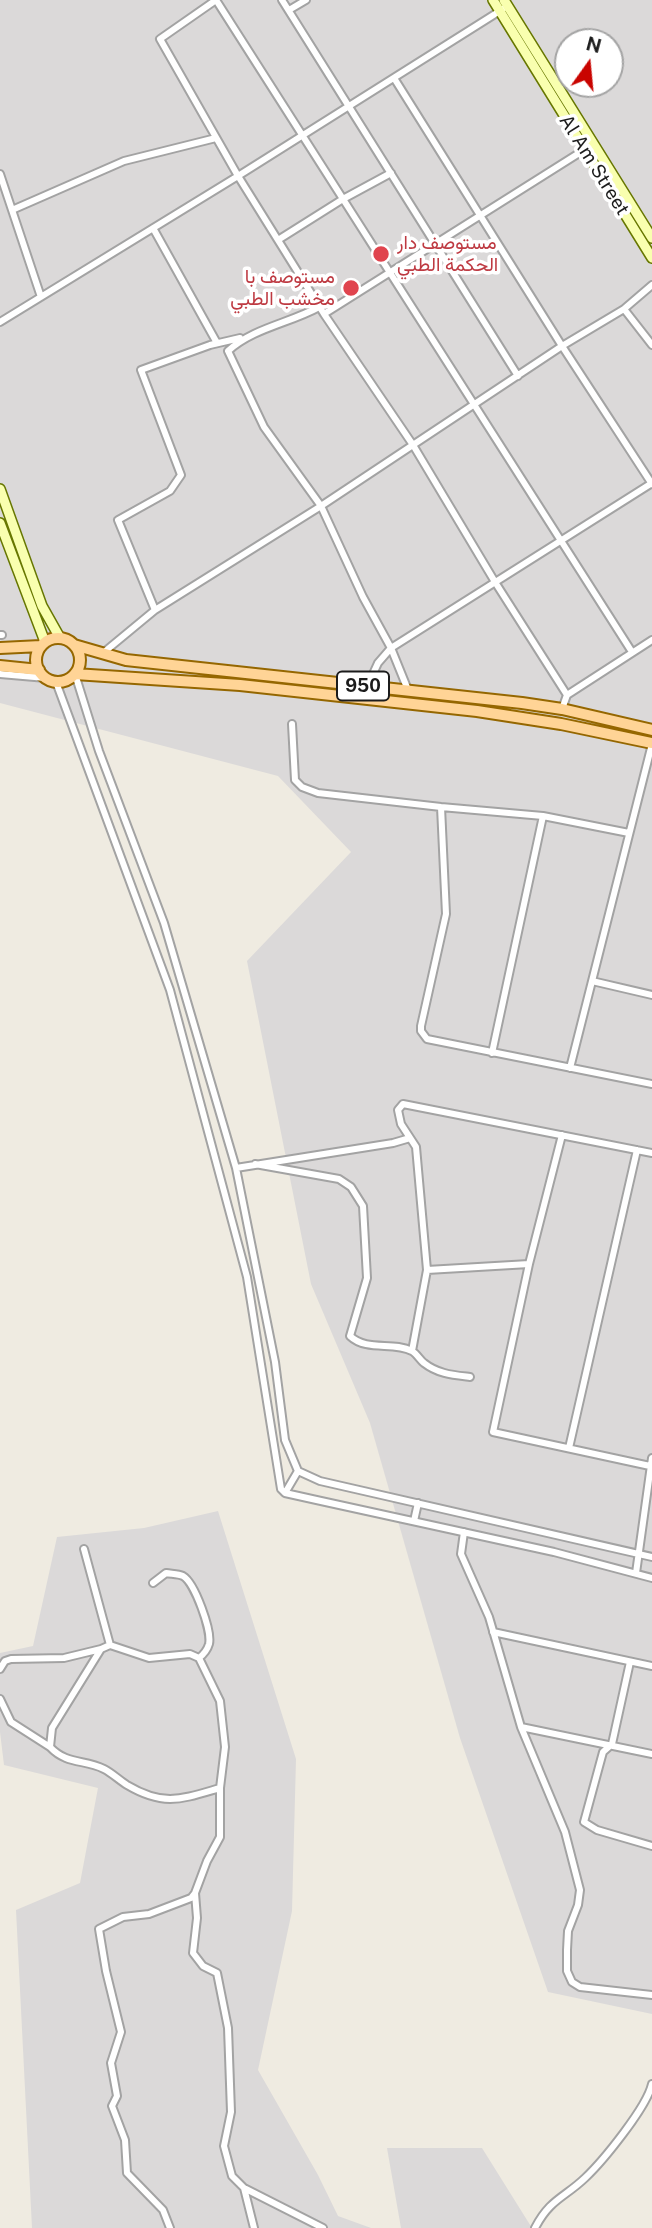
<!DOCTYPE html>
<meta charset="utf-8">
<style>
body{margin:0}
#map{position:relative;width:652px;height:2228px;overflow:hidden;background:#efebe1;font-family:"Public Sans",sans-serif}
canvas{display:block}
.north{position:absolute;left:554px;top:28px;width:70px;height:70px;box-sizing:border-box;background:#fff;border:2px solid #a4a4a4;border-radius:50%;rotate:15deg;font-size:19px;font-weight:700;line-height:28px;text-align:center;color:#1c1c1c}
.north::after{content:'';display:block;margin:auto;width:24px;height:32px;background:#c90400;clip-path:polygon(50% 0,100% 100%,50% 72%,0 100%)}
</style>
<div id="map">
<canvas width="652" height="2228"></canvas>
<div class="north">N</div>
</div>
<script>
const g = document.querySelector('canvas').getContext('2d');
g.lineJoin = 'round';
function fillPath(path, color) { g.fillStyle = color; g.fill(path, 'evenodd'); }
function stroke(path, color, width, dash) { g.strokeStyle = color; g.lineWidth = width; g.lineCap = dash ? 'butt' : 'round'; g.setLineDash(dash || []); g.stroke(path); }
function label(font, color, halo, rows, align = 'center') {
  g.font = font + ' "Public Sans",Vazirmatn,sans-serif'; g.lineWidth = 7; g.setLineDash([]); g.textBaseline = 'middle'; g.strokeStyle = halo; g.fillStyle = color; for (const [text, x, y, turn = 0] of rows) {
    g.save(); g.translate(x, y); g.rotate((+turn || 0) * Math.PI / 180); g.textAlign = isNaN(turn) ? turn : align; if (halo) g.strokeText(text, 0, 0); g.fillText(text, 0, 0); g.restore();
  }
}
fillPath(new Path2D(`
 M 0,0 L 652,0 L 652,2014 L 548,1992 L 460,1738 L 370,1423 L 311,1284 L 247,961 L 351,852 L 278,776 L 0,703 ZM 568,42 L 610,42 L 610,84 L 568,84 Z
 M 218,1511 L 296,1759 L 292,1911 L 258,2070 L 318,2175 L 338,2216 L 371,2228 L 32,2228 L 16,1910 L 80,1883 L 98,1788 L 4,1765 L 0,1732 L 0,1653 L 33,1646 L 57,1537 L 144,1528 Z
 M 387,2148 L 482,2148 L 532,2228 L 401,2228 Z`), '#dbd9d9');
const minor = new Path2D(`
 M 216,0 L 160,39 L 238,176 L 324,314 L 413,445 L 495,582 L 567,695
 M 216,0 L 632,652
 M 282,0 L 518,376
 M 289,10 L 306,0
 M 394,78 L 562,346 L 652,484
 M 0,174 L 41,297
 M 12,210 L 124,161 L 216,138
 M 153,228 L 217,343
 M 278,240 L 343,199 L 391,173
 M 319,307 C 290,323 253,328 228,351 L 264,427 L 321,506 L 363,597 L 391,648 L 408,690
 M 624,309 L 652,345
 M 324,314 L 584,150
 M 0,322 L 238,176 L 503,9
 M 155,610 L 118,520 L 170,491 L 181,475 L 141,370 L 210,345 L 240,338
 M 0,635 L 2,635
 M 103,653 L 155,610 L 321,506 L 562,346 L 624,309 L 652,285
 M 0,674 L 46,678
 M 75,674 L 99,751 L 164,923 L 236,1168 L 275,1362 L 285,1440 L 298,1471 L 320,1481 L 652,1557
 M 56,682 L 170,990 L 247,1277 L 281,1489 L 285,1493 L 321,1501 L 554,1552 L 652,1578
 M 367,687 L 378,663 L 391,648 L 652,483
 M 562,709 L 567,695 L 652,640
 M 292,724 L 295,780 L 302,787 L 318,793 L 441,807 L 543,816
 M 441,807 L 446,914 L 421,1026 L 421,1031 L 427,1039 L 652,1084
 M 592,981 L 652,995
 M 492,1053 L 543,816 L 629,833
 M 570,1068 L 652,744
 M 562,1135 L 529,1264 L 493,1432 L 650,1466
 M 255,1164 L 339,1179 L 351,1187 L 363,1206 L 367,1278 L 350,1336 C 367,1352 393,1341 412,1351 C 417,1354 420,1360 424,1363 C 438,1374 453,1375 470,1377
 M 236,1168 L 393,1143 L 410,1138
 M 529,1264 L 427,1270 L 416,1147 L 401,1124 L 398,1110 L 403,1104 L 652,1153
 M 412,1351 L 427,1270
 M 569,1448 L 637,1150
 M 285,1493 L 298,1471
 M 414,1521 L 418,1503
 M 464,1532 L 461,1554 L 489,1617 L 521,1727 L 565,1832 L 580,1890 L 578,1905 L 568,1931 L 567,1950 L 567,1971 L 572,1982 L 580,1987 L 652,1995
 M 84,1549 L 110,1645
 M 636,1573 L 652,1458
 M 153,1583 L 166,1573 C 171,1574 178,1574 183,1576 C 195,1583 212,1631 209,1644 C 207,1651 204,1654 199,1658
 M 493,1632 L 652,1666
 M 630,1662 L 612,1744 L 603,1752 L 584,1822 L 597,1830 L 652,1846
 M 0,1669 L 5,1661 L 11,1659 L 64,1658 L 101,1649
 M 0,1699 L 11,1722 L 50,1747
 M 521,1727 L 652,1754
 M 220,1788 C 182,1799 164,1807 127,1785 C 119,1780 112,1773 104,1769 C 84,1759 67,1765 50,1747 L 52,1728 L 101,1649 L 110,1645 L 149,1658 L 190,1654 L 199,1658 L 220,1701 L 225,1747 L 220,1788 L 220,1837 L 207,1861 L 195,1893 L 197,1918 L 193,1953 L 203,1966 L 217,1973 L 228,2028 L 231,2112 L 224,2146 L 232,2176 L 244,2188 L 323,2228
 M 244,2188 L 254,2228
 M 170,2228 L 163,2210 L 127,2173 L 125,2140 L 112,2106 L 117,2096 L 111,2063 L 121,2032 L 106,1971 L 99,1929 L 123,1917 L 149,1914 L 191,1898 L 195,1893
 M 535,2228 C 550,2199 564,2198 585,2178 C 603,2161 647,2107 652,2084`);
const secondary = new Path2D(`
 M 493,0 L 652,258
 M 504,0 L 652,238
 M 0,489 L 42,606 L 60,638
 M 0,523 L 45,642`);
const primary = new Path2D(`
 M36 660a22 22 0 1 1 44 0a22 22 0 1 1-44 0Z
 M 74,645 L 126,660 L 522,703 L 562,709 L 652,730
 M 0,648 L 41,646
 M 0,666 L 39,670
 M 75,674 L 240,685 L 477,711 L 561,724 L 652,743`);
stroke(minor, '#a3a3a3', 10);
stroke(secondary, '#677700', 12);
stroke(primary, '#956700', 14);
stroke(minor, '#fff', 6);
stroke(secondary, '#f9ffaf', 9);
stroke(primary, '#ffd496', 10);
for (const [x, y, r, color] of [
 [381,254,9,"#e0444e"],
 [351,288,9,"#e0444e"]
]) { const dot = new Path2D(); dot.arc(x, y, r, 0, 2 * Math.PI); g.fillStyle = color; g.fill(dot); stroke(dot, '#fff', 2.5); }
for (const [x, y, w] of [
 [363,686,52]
]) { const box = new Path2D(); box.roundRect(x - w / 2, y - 14.5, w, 29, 5); g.fillStyle = '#fff'; g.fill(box); stroke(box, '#1c1c1c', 2); }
label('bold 18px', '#1c1c1c', null, [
 ["950",363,686]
]);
label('19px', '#1c1c1c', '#fff', [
 ["Al Am Street",594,165,58]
]);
label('19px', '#be3a42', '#fff', [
 ["مستوصف دار",397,243],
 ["الحكمة الطبي",397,265],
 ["مستوصف با",335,277,"right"],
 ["مخشب الطبي",335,299,"right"]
], 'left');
</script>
